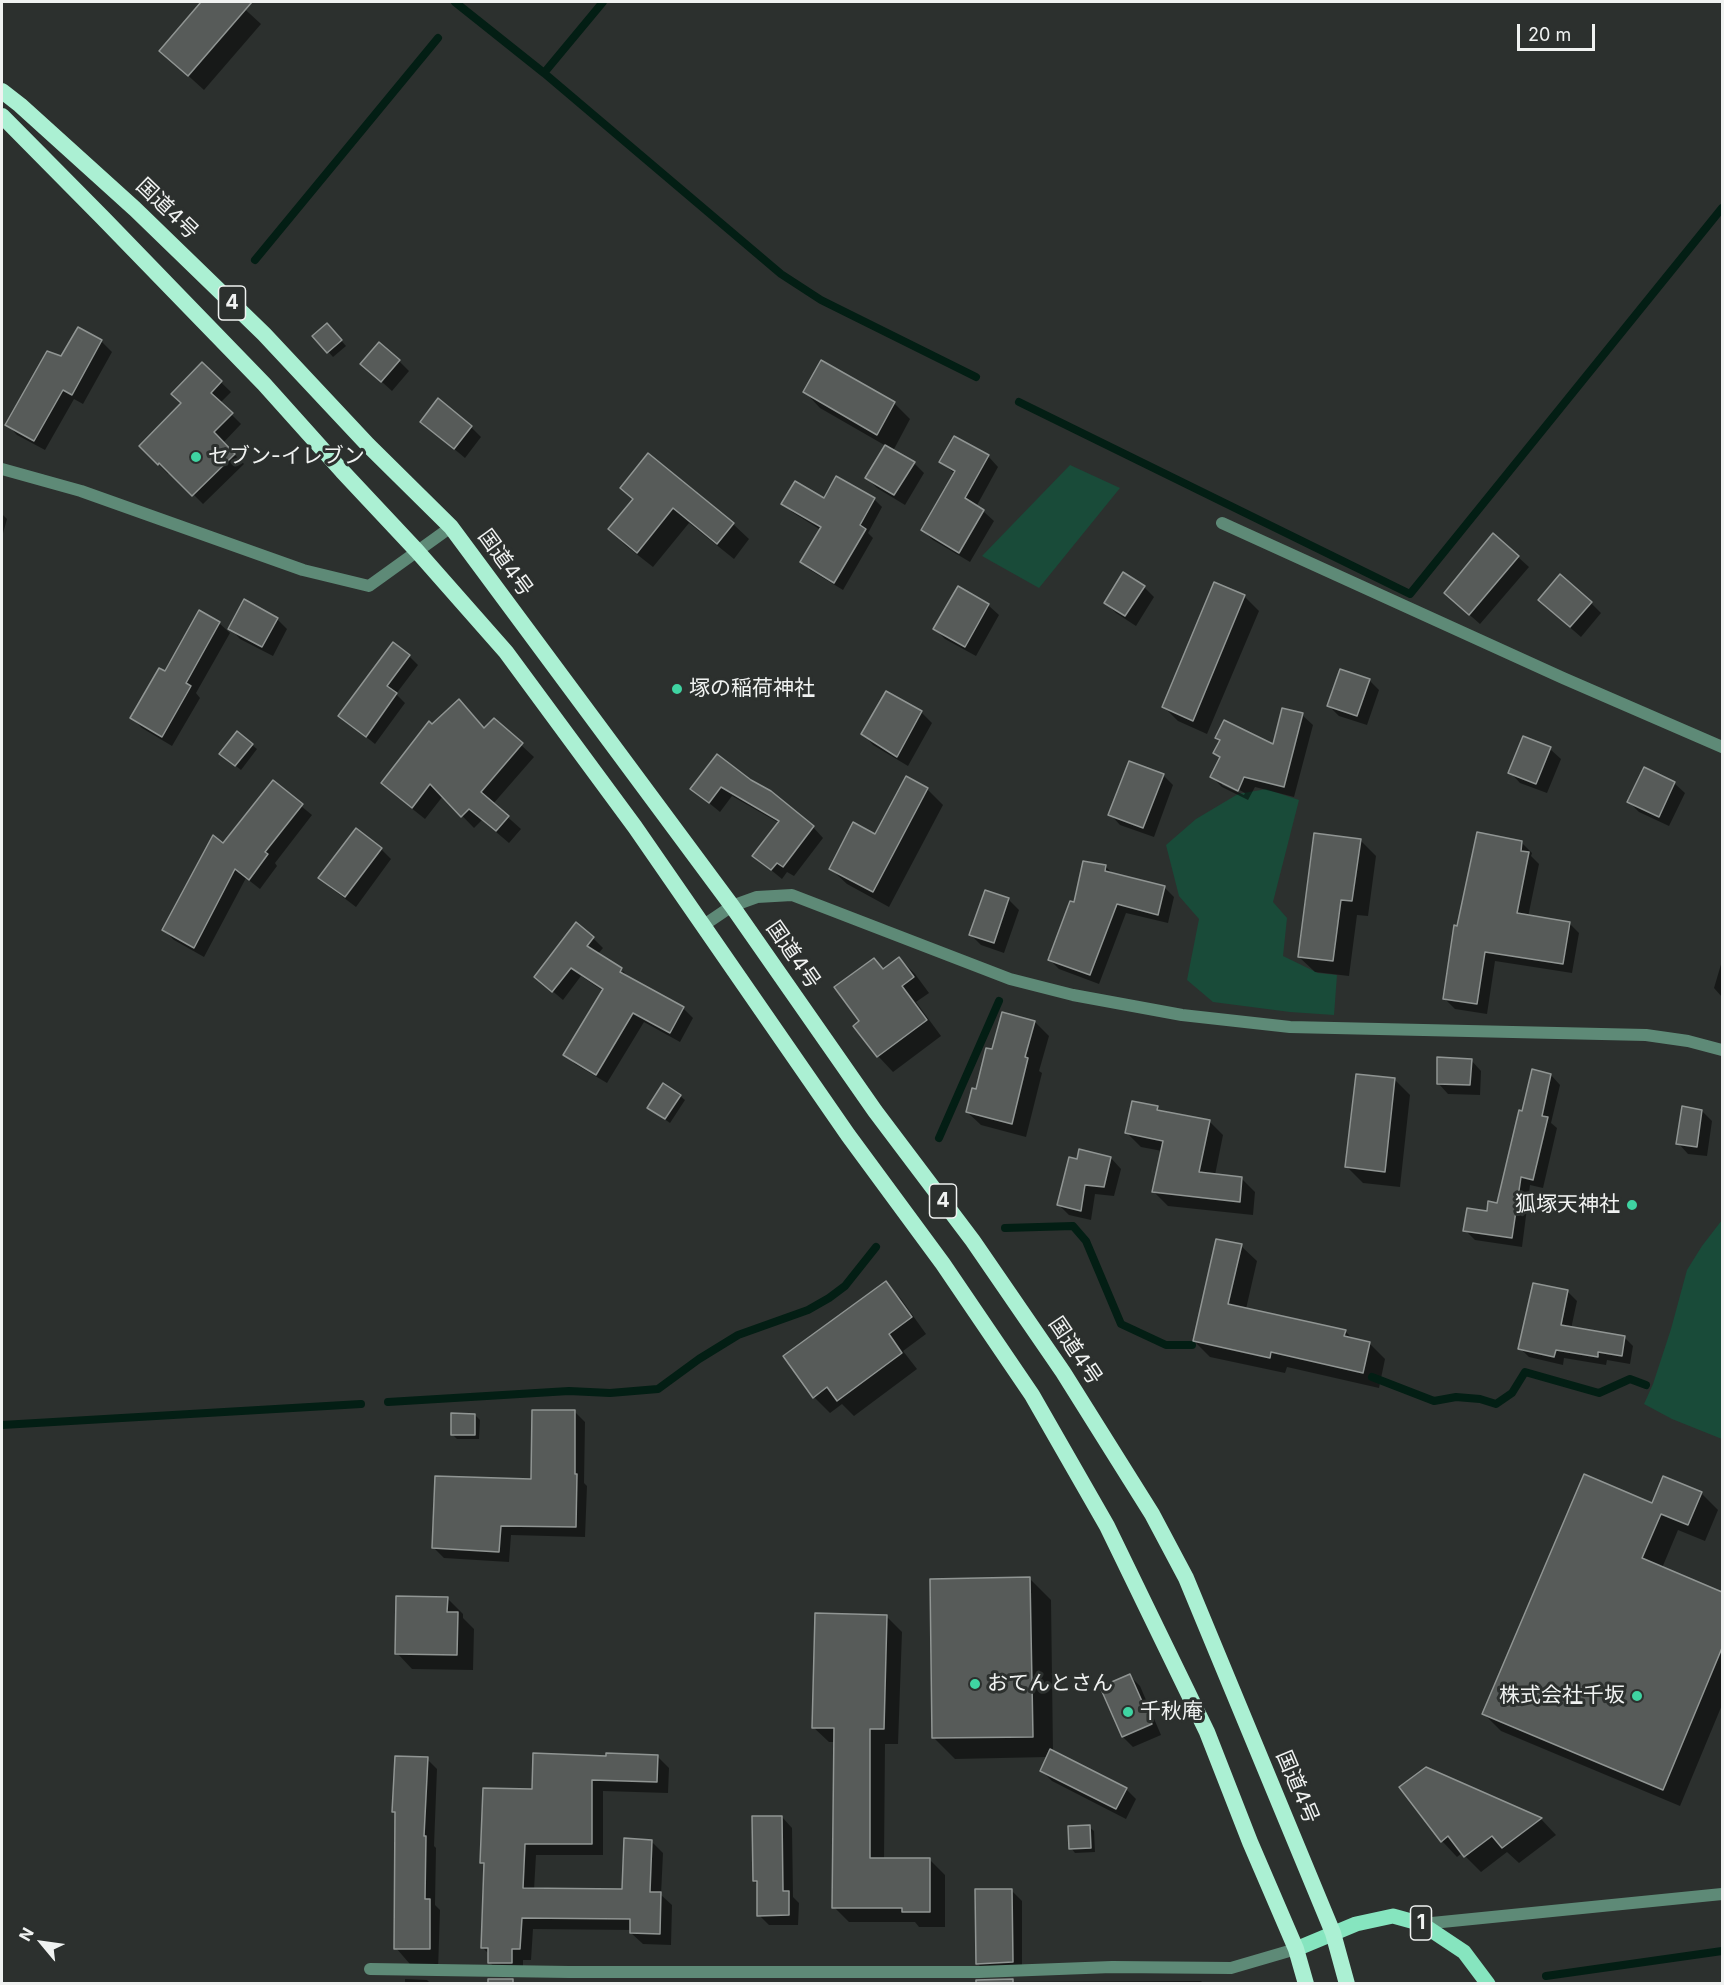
<!DOCTYPE html>
<meta charset="utf-8">
<style>
body{margin:0}
#map{position:relative;width:1724px;height:1985px;overflow:hidden;background:#2c302e;font-family:Inter,sans-serif}
canvas{display:block}
.frame{position:absolute;inset:0;border:3px solid #f0f2f1;pointer-events:none}
.north{position:absolute;left:12px;top:1913px;width:60px;height:60px;-webkit-text-stroke:4px #2c302e;paint-order:stroke;rotate:299deg;font-size:16px;font-weight:700;line-height:24px;text-align:center;color:#f0f2f1}
.north::after{content:'';display:block;margin:auto;width:21px;height:27px;background:#f0f2f1;clip-path:polygon(50% 0,100% 100%,50% 72%,0 100%)}
.scale{position:absolute;left:1517px;top:24px;width:78px;height:27px;box-sizing:border-box;border:3px solid #f0f2f1;border-top:0;padding-left:8px;font-size:18px;line-height:21px;white-space:nowrap;color:#f0f2f1;-webkit-text-stroke:4px #2c302e;paint-order:stroke}
</style>
<div id="map">
<canvas width="1724" height="1985"></canvas>
<div class="frame"></div>
<div class="north">N</div>
<div class="scale">20 m</div>
</div>
<script>
const g = document.querySelector('canvas').getContext('2d');
g.lineJoin = 'round';
function fillPath(path, color) { g.fillStyle = color; g.fill(path, 'evenodd'); }
function stroke(path, color, width, dash) { g.strokeStyle = color; g.lineWidth = width; g.lineCap = dash ? 'butt' : 'round'; g.setLineDash(dash || []); g.stroke(path); }
function label(font, color, halo, rows, align = 'center') {
  g.font = font + ' Inter,"Noto Sans JP",sans-serif'; g.lineWidth = 6; g.setLineDash([]); g.textBaseline = 'middle'; g.strokeStyle = halo; g.fillStyle = color; for (const [text, x, y, turn = 0] of rows) {
    g.save(); g.translate(x, y); g.rotate((+turn || 0) * Math.PI / 180); g.textAlign = isNaN(turn) ? turn : align; if (halo) g.strokeText(text, 0, 0); g.fillText(text, 0, 0); g.restore();
  }
}
fillPath(new Path2D(`
 M 1070,465 L 1120,488 L 1039,588 L 982,556 Z
 M 1266,789 L 1299,800 L 1273,902 L 1287,918 L 1283,956 L 1318,973 L 1337,975 L 1334,1015 L 1290,1012 L 1213,1002 L 1187,980 L 1199,919 L 1179,896 L 1166,845 L 1196,819 L 1238,794 Z
 M 1722,1220 L 1722,1439 L 1672,1419 L 1644,1404 L 1653,1384 L 1671,1329 L 1687,1270 L 1702,1246 Z`), '#194b39');
fillPath(new Path2D(`
 M 203,2 L 237,2 L 261,24 L 204,90 L 161,51 Z
 M 327,325 L 346,346 L 333,357 L 314,336 Z
 M 78,329 L 102,342 L 112,352 L 83,404 L 74,399 L 45,450 L 17,435 L 7,424 L 62,358 Z
 M 399,361 L 409,371 L 392,391 L 362,364 Z
 M 822,362 L 895,404 L 910,419 L 893,451 L 914,463 L 924,473 L 905,505 L 877,488 L 867,478 L 886,446 L 820,408 L 805,392 Z
 M 202,364 L 231,392 L 220,403 L 241,424 L 223,443 L 244,464 L 203,504 L 170,471 L 168,474 L 141,446 L 183,403 Z
 M 422,422 L 471,427 L 481,437 L 465,458 Z
 M 988,456 L 998,467 L 976,507 L 983,511 L 994,521 L 970,562 L 933,540 L 922,530 L 955,474 L 941,462 Z
 M 622,488 L 733,524 L 749,539 L 734,559 L 689,523 L 653,567 L 625,545 L 610,529 L 634,500 Z
 M 874,499 L 882,507 L 868,533 L 873,538 L 843,590 L 810,570 L 802,562 L 821,530 L 792,512 L 783,503 Z
 M 2,514 L 7,519 L 2,537 Z
 M 1518,557 L 1529,567 L 1480,624 L 1456,603 Z
 M 1215,584 L 1244,596 L 1259,611 L 1207,734 L 1178,721 L 1164,707 Z
 M 1144,587 L 1154,597 L 1136,626 L 1116,613 L 1106,603 Z
 M 1591,603 L 1601,613 L 1581,637 L 1550,610 Z
 M 988,605 L 999,615 L 976,656 L 945,639 L 935,629 Z
 M 277,619 L 287,629 L 273,656 L 240,639 L 230,628 Z
 M 219,623 L 230,633 L 196,693 L 200,698 L 172,746 L 142,728 L 132,718 L 165,673 Z
 M 409,656 L 418,665 L 396,694 L 405,703 L 375,744 L 340,716 Z
 M 1369,680 L 1379,690 L 1367,725 L 1339,716 L 1329,706 Z
 M 886,693 L 921,712 L 932,723 L 908,766 L 873,745 L 863,734 Z
 M 1302,715 L 1313,725 L 1294,797 L 1255,787 L 1248,800 L 1222,787 L 1212,777 L 1220,759 L 1215,753 L 1221,741 L 1217,737 L 1274,746 ZM 1222,781 L 1245,793 L 1244,795 L 1222,785 Z
 M 494,720 L 534,757 L 493,804 L 521,829 L 509,843 L 482,820 L 474,828 L 443,796 L 425,819 L 395,795 L 383,783 L 432,726 L 485,730 Z
 M 1524,738 L 1550,749 L 1561,759 L 1547,793 L 1520,783 L 1510,772 Z
 M 252,745 L 257,749 L 241,770 L 226,758 Z
 M 718,756 L 813,827 L 823,838 L 794,876 L 787,872 L 782,879 L 754,856 L 779,823 L 732,796 L 720,812 L 692,789 Z
 M 1163,775 L 1173,785 L 1154,837 L 1120,825 L 1110,814 Z
 M 906,778 L 927,789 L 943,805 L 889,907 L 847,884 L 831,869 L 875,836 Z
 M 273,783 L 312,815 L 275,863 L 277,866 L 260,889 L 246,878 L 204,957 L 174,940 L 164,930 L 223,845 Z
 M 1674,783 L 1685,793 L 1669,826 L 1639,812 L 1629,802 Z
 M 1360,840 L 1376,856 L 1368,916 L 1357,915 L 1349,976 L 1315,972 L 1299,957 Z
 M 1522,843 L 1532,853 L 1531,856 L 1539,864 L 1528,917 L 1569,923 L 1579,933 L 1572,973 L 1495,961 L 1487,1014 L 1455,1009 L 1445,999 L 1458,927 Z
 M 381,849 L 391,859 L 356,907 L 331,888 L 320,878 Z
 M 1105,866 L 1113,874 L 1164,887 L 1174,897 L 1168,923 L 1126,913 L 1099,984 L 1059,969 L 1049,959 L 1075,904 Z
 M 1008,899 L 1019,910 L 1004,953 L 981,945 L 971,935 Z
 M 593,938 L 603,948 L 598,954 L 622,970 L 620,970 L 617,979 L 623,971 L 631,980 L 684,1009 L 693,1018 L 680,1042 L 644,1022 L 607,1083 L 575,1064 L 565,1054 L 603,991 L 581,976 L 563,1000 L 536,977 Z
 M 899,958 L 915,974 L 929,993 L 916,1002 L 941,1036 L 893,1072 L 878,1056 L 861,1021 L 874,960 L 884,970 Z
 M 1722,961 L 1722,997 L 1714,988 Z
 M 1035,1022 L 1049,1036 L 1039,1071 L 1042,1073 L 1026,1137 L 981,1125 L 967,1112 L 993,1051 Z
 M 1471,1060 L 1481,1071 L 1480,1095 L 1448,1094 L 1438,1083 Z
 M 1551,1075 L 1560,1085 L 1551,1123 L 1557,1128 L 1543,1188 L 1530,1185 L 1522,1247 L 1475,1240 L 1465,1230 L 1498,1204 L 1524,1113 Z
 M 1394,1079 L 1410,1095 L 1400,1187 L 1363,1183 L 1347,1167 Z
 M 680,1096 L 685,1100 L 670,1123 L 649,1108 Z
 M 1157,1108 L 1161,1112 L 1209,1121 L 1223,1135 L 1215,1175 L 1241,1178 L 1255,1192 L 1253,1215 L 1168,1206 L 1154,1192 L 1162,1151 L 1141,1147 L 1127,1133 Z
 M 1702,1111 L 1712,1121 L 1707,1156 L 1688,1154 L 1678,1143 Z
 M 1111,1158 L 1121,1169 L 1114,1196 L 1095,1194 L 1091,1220 L 1069,1215 L 1059,1205 L 1078,1160 Z
 M 1241,1246 L 1257,1261 L 1246,1309 L 1345,1331 L 1354,1340 L 1369,1343 L 1385,1359 L 1379,1388 L 1287,1367 L 1285,1373 L 1210,1357 L 1194,1341 Z
 M 885,1283 L 901,1299 L 926,1334 L 903,1351 L 917,1369 L 854,1416 L 842,1404 L 830,1413 L 814,1397 Z
 M 1568,1292 L 1577,1301 L 1571,1329 L 1624,1337 L 1633,1346 L 1630,1364 L 1607,1360 L 1606,1365 L 1564,1358 L 1563,1365 L 1529,1357 L 1520,1348 Z
 M 574,1411 L 585,1422 L 584,1483 L 587,1486 L 585,1537 L 511,1535 L 509,1562 L 444,1558 L 434,1548 L 533,1480 Z
 M 475,1415 L 480,1420 L 479,1439 L 457,1439 L 452,1434 Z
 M 1701,1493 L 1718,1510 L 1705,1541 L 1678,1530 L 1662,1568 L 1722,1594 L 1722,1705 L 1680,1806 L 1501,1731 L 1484,1714 L 1653,1505 Z
 M 1030,1579 L 1051,1600 L 1053,1752 L 1126,1789 L 1136,1799 L 1126,1819 L 1052,1781 L 1041,1770 L 1048,1757 L 955,1759 L 934,1738 Z
 M 447,1598 L 463,1614 L 463,1618 L 474,1629 L 473,1670 L 412,1669 L 397,1653 Z
 M 886,1616 L 902,1632 L 898,1744 L 885,1744 L 884,1860 L 930,1860 L 945,1875 L 945,1927 L 919,1927 L 915,1922 L 849,1922 L 834,1907 L 835,1742 L 829,1742 L 813,1727 Z
 M 1129,1675 L 1140,1686 L 1161,1735 L 1133,1747 L 1123,1737 L 1102,1688 Z
 M 657,1756 L 669,1768 L 668,1793 L 603,1791 L 603,1855 L 536,1855 L 534,1890 L 623,1891 L 651,1841 L 663,1853 L 661,1895 L 672,1905 L 671,1945 L 643,1944 L 631,1933 L 631,1930 L 533,1929 L 531,1960 L 523,1960 L 523,1974 L 501,1973 L 489,1962 L 489,1954 L 482,1947 L 486,1867 L 482,1863 L 533,1791 L 607,1758 Z
 M 427,1759 L 437,1769 L 434,1846 L 436,1848 L 435,1905 L 440,1910 L 438,1971 L 416,1971 L 396,1948 L 396,1814 L 394,1811 Z
 M 1426,1768 L 1541,1819 L 1556,1835 L 1519,1863 L 1507,1852 L 1481,1872 L 1462,1853 L 1457,1857 L 1442,1841 Z
 M 782,1817 L 792,1828 L 793,1897 L 799,1903 L 798,1925 L 769,1925 L 759,1915 L 758,1885 L 754,1881 Z
 M 1089,1827 L 1094,1831 L 1095,1852 L 1075,1853 L 1071,1848 Z
 M 1011,1890 L 1022,1901 L 1022,1972 L 987,1973 L 977,1963 Z
 M 405,1979 L 427,1980 L 431,1984 L 405,1984 Z
 M 1201,1981 L 1204,1984 L 969,1984 L 969,1982 Z
 M 621,1982 L 651,1982 L 652,1984 L 621,1984 Z
 M 827,1982 L 870,1982 L 871,1984 L 827,1984 Z`), '#0007');
stroke(new Path2D(`
 M 455,2 L 544,73 L 603,2
 M 544,73 L 781,274 L 821,300 L 976,377
 M 255,260 L 438,38
 M 1019,402 L 1410,594 L 1722,208
 M 939,1138 L 999,1001
 M 1005,1228 L 1073,1226 L 1086,1241 L 1121,1324 L 1166,1345 L 1192,1345
 M 1372,1377 L 1434,1401 L 1456,1397 L 1480,1399 L 1496,1404 L 1512,1393 L 1525,1372 L 1599,1393 L 1630,1379 L 1646,1385
 M 388,1402 L 569,1391 L 610,1393 L 658,1389 L 699,1359 L 738,1335 L 808,1310 L 829,1298 L 845,1286 L 876,1247
 M 2,1425 L 361,1404
 M 1546,1976 L 1722,1951`), '#031e14', 8);
const building = new Path2D(`
 M 201,2 L 252,2 L 188,76 L 159,51 Z
 M 327,323 L 342,340 L 327,353 L 312,336 Z
 M 78,327 L 102,340 L 72,395 L 63,390 L 34,441 L 5,425 L 47,351 L 61,356 Z
 M 379,342 L 400,360 L 381,382 L 360,364 Z
 M 821,360 L 895,402 L 877,435 L 803,392 Z
 M 202,362 L 222,381 L 211,393 L 233,413 L 214,432 L 235,454 L 192,496 L 159,463 L 158,465 L 139,446 L 181,403 L 171,394 Z
 M 438,398 L 472,426 L 454,449 L 420,422 Z
 M 954,436 L 989,455 L 965,498 L 984,510 L 959,553 L 921,530 L 955,471 L 939,462 Z
 M 885,445 L 915,462 L 894,495 L 865,478 Z
 M 648,453 L 734,523 L 717,544 L 673,508 L 637,553 L 608,529 L 633,499 L 620,488 Z
 M 836,476 L 875,498 L 860,525 L 866,529 L 834,583 L 800,562 L 821,527 L 781,504 L 795,481 L 824,498 Z
 M 1493,533 L 1519,556 L 1469,615 L 1444,593 Z
 M 1123,572 L 1145,586 L 1125,616 L 1104,603 Z
 M 1560,574 L 1592,602 L 1570,627 L 1538,600 Z
 M 1214,582 L 1245,595 L 1193,721 L 1162,707 Z
 M 958,586 L 989,604 L 965,647 L 933,629 Z
 M 244,599 L 278,618 L 262,647 L 228,629 Z
 M 199,610 L 220,622 L 186,683 L 191,686 L 162,737 L 130,718 L 159,668 L 165,671 Z
 M 393,642 L 410,655 L 387,686 L 397,693 L 366,737 L 338,716 Z
 M 1340,669 L 1370,679 L 1357,716 L 1327,706 Z
 M 886,691 L 922,711 L 897,757 L 861,734 Z
 M 459,699 L 484,728 L 494,718 L 523,743 L 481,792 L 509,816 L 496,831 L 469,809 L 461,817 L 430,784 L 412,808 L 381,783 L 429,721 L 432,724 Z
 M 1282,708 L 1303,713 L 1284,787 L 1244,777 L 1238,791 L 1210,777 L 1220,757 L 1213,753 L 1220,740 L 1215,738 L 1224,720 L 1273,744 Z
 M 237,731 L 253,744 L 235,766 L 219,754 Z
 M 1523,736 L 1551,747 L 1536,784 L 1508,773 Z
 M 717,754 L 751,780 L 771,791 L 814,826 L 783,867 L 777,863 L 771,870 L 752,856 L 779,821 L 721,787 L 709,803 L 690,789 Z
 M 1129,761 L 1164,774 L 1143,828 L 1108,815 Z
 M 1644,767 L 1675,782 L 1659,817 L 1627,802 Z
 M 906,776 L 928,788 L 873,892 L 829,869 L 853,822 L 875,834 Z
 M 273,780 L 303,804 L 265,852 L 268,854 L 249,880 L 235,869 L 194,948 L 162,930 L 213,835 L 223,843 Z
 M 356,828 L 382,848 L 345,897 L 318,878 Z
 M 1477,832 L 1522,841 L 1521,851 L 1529,852 L 1517,913 L 1570,922 L 1563,964 L 1485,952 L 1477,1004 L 1443,999 L 1454,925 L 1457,926 Z
 M 1314,833 L 1361,839 L 1352,901 L 1341,900 L 1333,961 L 1298,957 Z
 M 1083,861 L 1106,865 L 1105,871 L 1165,886 L 1158,915 L 1117,904 L 1090,975 L 1048,960 L 1070,901 L 1074,902 Z
 M 985,890 L 1009,898 L 994,943 L 969,935 Z
 M 576,922 L 594,937 L 587,946 L 622,968 L 620,972 L 684,1007 L 670,1033 L 633,1013 L 596,1075 L 563,1055 L 603,989 L 571,968 L 552,992 L 534,977 Z
 M 899,957 L 914,977 L 902,986 L 927,1020 L 877,1057 L 853,1026 L 859,1021 L 834,987 L 874,958 L 883,969 Z
 M 1002,1012 L 1035,1021 L 1025,1057 L 1028,1058 L 1012,1124 L 966,1112 L 972,1088 L 976,1089 L 986,1048 L 992,1049 Z
 M 1437,1057 L 1472,1059 L 1470,1085 L 1437,1084 Z
 M 1532,1069 L 1551,1074 L 1542,1116 L 1548,1117 L 1533,1180 L 1521,1177 L 1512,1238 L 1463,1231 L 1467,1208 L 1487,1211 L 1488,1201 L 1497,1203 L 1519,1110 L 1522,1111 Z
 M 1356,1074 L 1395,1078 L 1385,1172 L 1345,1167 Z
 M 663,1083 L 681,1095 L 665,1119 L 647,1108 Z
 M 1132,1101 L 1158,1106 L 1157,1110 L 1210,1120 L 1199,1172 L 1242,1177 L 1240,1202 L 1152,1192 L 1163,1141 L 1125,1133 Z
 M 1682,1106 L 1702,1110 L 1697,1147 L 1676,1144 Z
 M 1079,1149 L 1111,1157 L 1104,1187 L 1085,1185 L 1081,1211 L 1057,1205 L 1069,1157 L 1077,1159 Z
 M 1216,1239 L 1242,1244 L 1228,1304 L 1346,1330 L 1344,1336 L 1370,1342 L 1363,1373 L 1271,1352 L 1270,1358 L 1193,1341 Z
 M 886,1281 L 912,1317 L 889,1334 L 902,1353 L 837,1401 L 827,1387 L 813,1398 L 783,1356 Z
 M 1533,1283 L 1568,1290 L 1561,1325 L 1625,1336 L 1622,1356 L 1598,1352 L 1598,1357 L 1556,1350 L 1554,1357 L 1518,1349 Z
 M 532,1410 L 575,1410 L 575,1474 L 577,1474 L 576,1527 L 501,1526 L 499,1552 L 432,1548 L 435,1476 L 531,1479 Z
 M 451,1413 L 475,1414 L 475,1435 L 451,1435 Z
 M 1584,1474 L 1652,1503 L 1663,1476 L 1702,1492 L 1688,1525 L 1661,1514 L 1642,1558 L 1722,1592 L 1722,1648 L 1663,1790 L 1482,1714 Z
 M 1030,1577 L 1033,1737 L 932,1738 L 930,1579 Z
 M 396,1596 L 448,1597 L 447,1612 L 458,1612 L 457,1655 L 395,1654 Z
 M 815,1613 L 887,1615 L 884,1729 L 870,1729 L 870,1858 L 930,1858 L 930,1912 L 902,1912 L 902,1908 L 832,1908 L 834,1728 L 812,1728 Z
 M 1130,1674 L 1152,1724 L 1122,1737 L 1100,1687 Z
 M 1050,1749 L 1127,1788 L 1116,1809 L 1040,1771 Z
 M 533,1753 L 606,1756 L 606,1753 L 658,1755 L 657,1782 L 592,1780 L 592,1844 L 525,1844 L 523,1888 L 622,1889 L 624,1838 L 652,1840 L 650,1892 L 661,1892 L 660,1934 L 630,1933 L 630,1919 L 522,1918 L 520,1949 L 512,1949 L 512,1963 L 488,1963 L 488,1948 L 481,1948 L 484,1863 L 480,1863 L 483,1788 L 532,1789 Z
 M 395,1756 L 428,1757 L 424,1836 L 426,1836 L 425,1899 L 430,1899 L 430,1949 L 394,1949 L 395,1812 L 392,1812 Z
 M 1426,1767 L 1542,1818 L 1502,1848 L 1492,1836 L 1464,1857 L 1448,1836 L 1441,1842 L 1399,1787 Z
 M 752,1816 L 782,1816 L 783,1891 L 789,1891 L 789,1915 L 757,1916 L 757,1881 L 753,1881 Z
 M 1090,1825 L 1091,1848 L 1069,1849 L 1068,1826 Z
 M 975,1889 L 1012,1889 L 1013,1962 L 976,1964 Z
 M 488,1979 L 513,1979 L 513,1983 L 488,1983 Z
 M 1013,1979 L 1013,1983 L 976,1983 L 976,1980 Z`);
fillPath(building, '#575b59');
stroke(building, '#909593', 1.5);
stroke(new Path2D(`
 M 2,469 L 81,491 L 303,570 L 369,586 L 451,527
 M 1222,523 L 1563,678 L 1722,747
 M 704,925 L 732,906 L 757,897 L 792,895 L 1010,979 L 1073,995 L 1182,1015 L 1290,1027 L 1646,1035 L 1688,1041 L 1722,1050
 M 1422,1924 L 1722,1894
 M 370,1969 L 569,1972 L 979,1972 L 1112,1967 L 1231,1968 L 1296,1949`), '#5e8a77', 12);
stroke(new Path2D(`
 M 1296,1949 L 1356,1924 L 1393,1916 L 1422,1924 L 1464,1952 L 1488,1984`), '#86e5bf', 15);
stroke(new Path2D(`
 M 2,91 L 20,105 L 135,209 L 264,334 L 368,445 L 451,527 L 732,906 L 875,1111 L 973,1241 L 1063,1372 L 1152,1514 L 1186,1578 L 1333,1933 L 1347,1984
 M 2,116 L 103,218 L 264,384 L 342,471 L 417,551 L 506,652 L 635,827 L 848,1135 L 943,1264 L 1032,1395 L 1107,1526 L 1207,1732 L 1250,1842 L 1296,1949 L 1306,1984`), '#abf0d3', 16);
for (const [x, y, r, color] of [
 [196,457,6,"#3fd4a2"],
 [677,689,6,"#3fd4a2"],
 [1632,1205,6,"#3fd4a2"],
 [975,1684,6,"#3fd4a2"],
 [1637,1696,6,"#3fd4a2"],
 [1128,1712,6,"#3fd4a2"]
]) { const dot = new Path2D(); dot.arc(x, y, r, 0, 2 * Math.PI); g.fillStyle = color; g.fill(dot); stroke(dot, '#2c302e', 2); }
for (const [x, y, w] of [
 [232,303,27],
 [943,1201,27],
 [1421,1923,21]
]) { const box = new Path2D(); box.roundRect(x - w / 2, y - 17, w, 34, 4.5); g.fillStyle = '#2c302e'; g.fill(box); stroke(box, '#f0f2f1', 1.5); }
label('bold 20px', '#f0f2f1', null, [
 ["4",232,303],
 ["4",943,1201],
 ["1",1421,1923]
]);
label('21px', '#f0f2f1', '#2c302e', [
 ["国道4号",167,209,44],
 ["国道4号",505,563,54],
 ["国道4号",793,955,55],
 ["国道4号",1075,1351,56],
 ["国道4号",1297,1787,67]
]);
label('21px', '#f0f2f1', '#2c302e', [
 ["セブン-イレブン",208,457],
 ["塚の稲荷神社",689,689],
 ["狐塚天神社",1620,1205,"right"],
 ["おてんとさん",987,1684],
 ["株式会社千坂",1625,1696,"right"],
 ["千秋庵",1140,1712]
], 'left');
</script>
